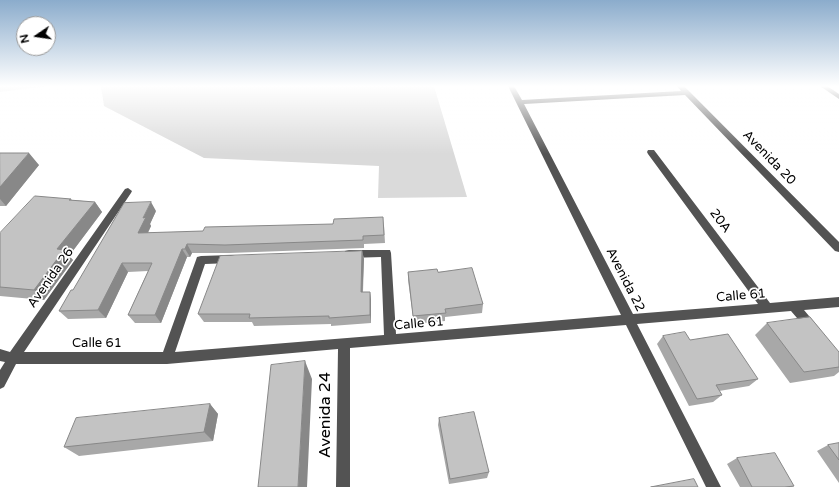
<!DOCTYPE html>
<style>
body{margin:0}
#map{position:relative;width:839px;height:487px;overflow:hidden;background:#fff;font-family:"Varela Round",sans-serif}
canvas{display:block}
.north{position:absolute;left:16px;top:16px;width:40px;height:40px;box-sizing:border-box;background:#fff;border:1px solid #999;border-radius:50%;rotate:257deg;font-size:11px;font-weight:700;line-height:16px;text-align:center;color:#000}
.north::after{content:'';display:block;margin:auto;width:14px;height:18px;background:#000;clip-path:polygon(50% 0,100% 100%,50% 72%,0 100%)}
</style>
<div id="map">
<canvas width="839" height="487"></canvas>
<div class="north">N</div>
</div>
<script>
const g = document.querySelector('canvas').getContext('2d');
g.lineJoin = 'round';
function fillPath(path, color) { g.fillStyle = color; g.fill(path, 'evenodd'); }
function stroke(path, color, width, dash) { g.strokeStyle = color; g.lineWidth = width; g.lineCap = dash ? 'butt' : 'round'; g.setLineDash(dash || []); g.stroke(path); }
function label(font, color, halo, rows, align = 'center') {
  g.font = font + ' "Varela Round",sans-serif'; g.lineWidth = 3.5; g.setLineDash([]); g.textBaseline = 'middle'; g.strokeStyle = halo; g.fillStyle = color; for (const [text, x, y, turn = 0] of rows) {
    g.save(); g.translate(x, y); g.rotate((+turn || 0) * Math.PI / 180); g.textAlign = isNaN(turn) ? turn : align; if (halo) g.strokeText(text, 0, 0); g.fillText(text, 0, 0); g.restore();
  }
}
fillPath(new Path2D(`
 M 0,86 L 48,86 L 0,92 Z
 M 101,86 L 434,86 L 467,197 L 378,198 L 379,166 L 204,158 L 104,106 Z`), '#dadada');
fillPath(new Path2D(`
 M 508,86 L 514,86 L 522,100 L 681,91 L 677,86 L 684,86 L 839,242 L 839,252 L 835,251 L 685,95 L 524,104 L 633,314 L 758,304 L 648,154 L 647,152 L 648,150 L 654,150 L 770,303 L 839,297 L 839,307 L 804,310 L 819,328 L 817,332 L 813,333 L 809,332 L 791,311 L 637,324 L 721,487 L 706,487 L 626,325 L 350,348 L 350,487 L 336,487 L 338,349 L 167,364 L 16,364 L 4,387 L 0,389 L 0,370 L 5,362 L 0,361 L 0,349 L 10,352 L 125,189 L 128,188 L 132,191 L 131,193 L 24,352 L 163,352 L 196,260 L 197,257 L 201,256 L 231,255 L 235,256 L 236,259 L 235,262 L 231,263 L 205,264 L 175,352 L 384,335 L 381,257 L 349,258 L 345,257 L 344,254 L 345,251 L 349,250 L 390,250 L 391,253 L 396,334 L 621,315 Z
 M 820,86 L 827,86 L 839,94 L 839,99 Z`), '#535353');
fillPath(new Path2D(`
 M 0,153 L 39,165 L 6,206 L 0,206 Z
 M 71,199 L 72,200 L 95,202 L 102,212 L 69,256 L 73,260 L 44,300 L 0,296 L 0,233 Z
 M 156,211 L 150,224 L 151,226 L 148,233 L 384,226 L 385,243 L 364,244 L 364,248 L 229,253 L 192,253 L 190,257 L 187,257 L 161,323 L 135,323 L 128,315 L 148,271 L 128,272 L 106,318 L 68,319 L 59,311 L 73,290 Z
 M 362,251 L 364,259 L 363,292 L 370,292 L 371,300 L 371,323 L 331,326 L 331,324 L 254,326 L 252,322 L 204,322 L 198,314 Z
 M 408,272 L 438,272 L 483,304 L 482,313 L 445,317 L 445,321 L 414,324 L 408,280 Z
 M 767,323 L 839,352 L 839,372 L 834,376 L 790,383 L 755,335 Z
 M 663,336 L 690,340 L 758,379 L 749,386 L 719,391 L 722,395 L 713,402 L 689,406 L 657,344 Z
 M 210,404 L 218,414 L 213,441 L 79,456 L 64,447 Z
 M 439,418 L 489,472 L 487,478 L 449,484 L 438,425 Z
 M 839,443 L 839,483 L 817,451 L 828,445 Z
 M 737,458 L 794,486 L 792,487 L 740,487 L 727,464 Z`), '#a8a8a8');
fillPath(new Path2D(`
 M 29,153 L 39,165 L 6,206 L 0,199 L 0,187 Z
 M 95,202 L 102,212 L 69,256 L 73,260 L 44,300 L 34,290 L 57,249 Z
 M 151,202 L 156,211 L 150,224 L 151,226 L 143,242 L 138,233 L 143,218 Z
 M 187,244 L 192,253 L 190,257 L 185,249 Z
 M 182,249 L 187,257 L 161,323 L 155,315 Z
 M 362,251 L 364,259 L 362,301 L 361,292 Z
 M 122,263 L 128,272 L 106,318 L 98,310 Z
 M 370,292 L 371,300 L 371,323 L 370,315 Z
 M 305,361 L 312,379 L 307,487 L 298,487 Z
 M 210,404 L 218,414 L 213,441 L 204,432 Z`), '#888');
const building = new Path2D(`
 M 0,153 L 29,153 L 0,187 Z
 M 35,196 L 71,199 L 69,200 L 95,202 L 57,249 L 64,250 L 34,290 L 0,287 L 0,233 Z
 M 151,202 L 143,218 L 146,217 L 138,233 L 203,231 L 205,227 L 333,224 L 334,219 L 383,217 L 384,235 L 363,236 L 363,240 L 225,245 L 187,244 L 185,249 L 182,249 L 155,315 L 128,315 L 152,263 L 122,263 L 98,310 L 59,311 L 71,290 L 73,290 L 124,203 Z
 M 362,251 L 361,292 L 370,292 L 370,315 L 329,318 L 329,316 L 249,318 L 250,314 L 198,314 L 220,256 Z
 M 472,268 L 483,304 L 445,309 L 446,313 L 413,316 L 408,272 L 437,269 L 438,272 Z
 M 810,317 L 839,352 L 839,367 L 804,372 L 767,323 Z
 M 685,332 L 690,340 L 728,334 L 758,379 L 716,385 L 722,395 L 697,399 L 663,336 Z
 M 305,361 L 298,487 L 258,487 L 271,365 Z
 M 210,404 L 204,432 L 64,447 L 76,418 Z
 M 474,412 L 489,472 L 450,479 L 439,418 Z
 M 839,443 L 839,460 L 828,445 Z
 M 775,453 L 794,486 L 785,487 L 752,487 L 737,458 Z
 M 694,479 L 698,487 L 651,487 Z`);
fillPath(building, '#c3c3c3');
stroke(building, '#888', 1);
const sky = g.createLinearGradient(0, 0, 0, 154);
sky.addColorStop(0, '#8baccc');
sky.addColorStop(0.56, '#fff');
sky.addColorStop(1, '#ffffff00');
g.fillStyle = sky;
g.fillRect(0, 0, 839, 154);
label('13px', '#000', '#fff', [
 ["Avenida 20",769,158,46],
 ["20A",720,221,53],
 ["Avenida 26",51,278,-55],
 ["Avenida 22",625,280,63],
 ["Calle 61",741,296,-5],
 ["Calle 61",419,324,-5],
 ["Calle 61",97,344]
]);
label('16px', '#000', '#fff', [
 ["Avenida 24",326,415,-90]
]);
</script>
